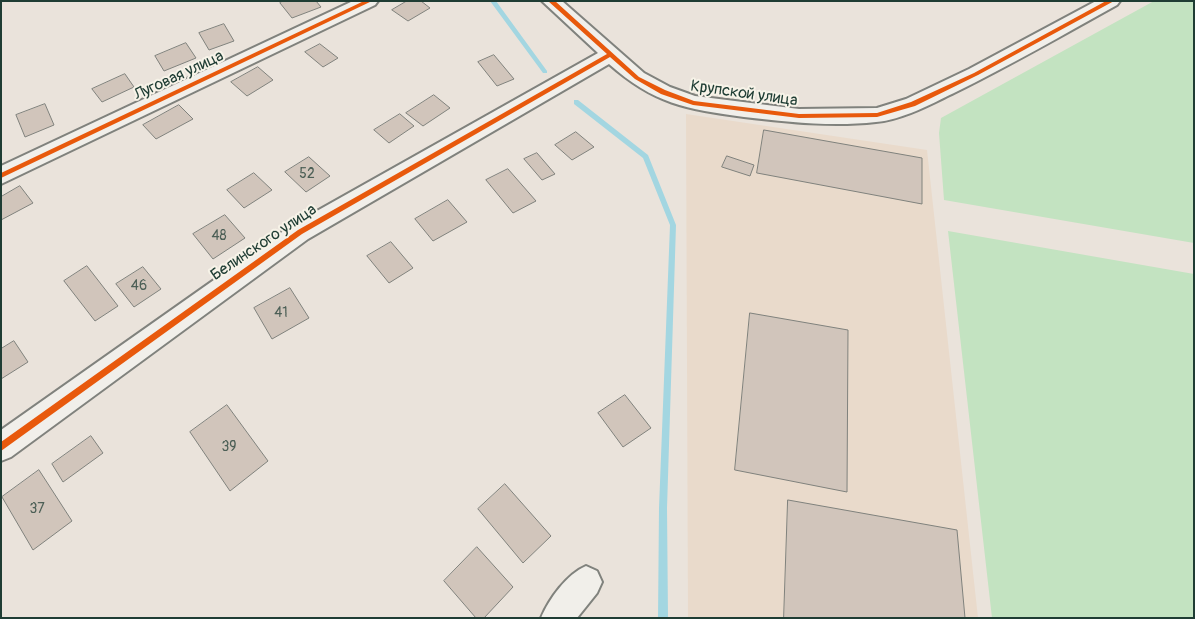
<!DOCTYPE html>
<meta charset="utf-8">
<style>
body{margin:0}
#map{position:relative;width:1195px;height:619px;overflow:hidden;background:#eae3db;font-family:Pangolin,sans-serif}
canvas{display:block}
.frame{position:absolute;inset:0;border:2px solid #1f3d34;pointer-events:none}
</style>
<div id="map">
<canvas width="1195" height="619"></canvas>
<div class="frame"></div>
</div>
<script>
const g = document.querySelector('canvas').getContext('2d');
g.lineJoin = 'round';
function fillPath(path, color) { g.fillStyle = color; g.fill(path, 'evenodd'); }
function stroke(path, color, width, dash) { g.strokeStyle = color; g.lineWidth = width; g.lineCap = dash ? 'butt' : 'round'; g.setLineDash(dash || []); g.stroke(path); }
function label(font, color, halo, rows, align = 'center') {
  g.font = font + ' Pangolin,sans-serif'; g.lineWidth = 4; g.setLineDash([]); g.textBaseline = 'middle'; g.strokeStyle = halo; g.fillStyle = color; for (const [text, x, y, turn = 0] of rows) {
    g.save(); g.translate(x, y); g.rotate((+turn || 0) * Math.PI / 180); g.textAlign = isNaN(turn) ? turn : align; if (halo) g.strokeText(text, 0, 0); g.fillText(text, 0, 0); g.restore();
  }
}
fillPath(new Path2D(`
 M 686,114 L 927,150 L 978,618 L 688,618 Z`), '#e9dacb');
fillPath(new Path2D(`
 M 1154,1 L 1194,1 L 1194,243 L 944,200 L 939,133 L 941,118 Z
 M 948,231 L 1194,274 L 1194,618 L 992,618 Z`), '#c3e3c1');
fillPath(new Path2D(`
 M 490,1 L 496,1 L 547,71 L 547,73 L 543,73 Z
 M 574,100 L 578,100 L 648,155 L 676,225 L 667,508 L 668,618 L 658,618 L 659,508 L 670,225 L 643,158 L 574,104 Z`), '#a3d6e1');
const building = new Path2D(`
 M 283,1 L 316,1 L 321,7 L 292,18 L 280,3 Z
 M 407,1 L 421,1 L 430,8 L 408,21 L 392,10 Z
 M 224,24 L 234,41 L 209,50 L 199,33 Z
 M 186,43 L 196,58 L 164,71 L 155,56 Z
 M 320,44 L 338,58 L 323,67 L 305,52 Z
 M 494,55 L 514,79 L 497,86 L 478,62 Z
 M 258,67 L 273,80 L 247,96 L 231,82 Z
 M 125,74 L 134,87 L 102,102 L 92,89 Z
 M 434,95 L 450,108 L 423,126 L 406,113 Z
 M 45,104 L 54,125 L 25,137 L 16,115 Z
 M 179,105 L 193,119 L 156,139 L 143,125 Z
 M 400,114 L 414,126 L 389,143 L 374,130 Z
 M 764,130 L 922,158 L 922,204 L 757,173 Z
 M 576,132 L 594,147 L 572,160 L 555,145 Z
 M 537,153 L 555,174 L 542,180 L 524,159 Z
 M 727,156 L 754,165 L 750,176 L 722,167 Z
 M 309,157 L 330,176 L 306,192 L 285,172 Z
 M 508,169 L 536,201 L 513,213 L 486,180 Z
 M 254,173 L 272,190 L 244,208 L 227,190 Z
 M 20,186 L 33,203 L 1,220 L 1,197 Z
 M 448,200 L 467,222 L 433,241 L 415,219 Z
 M 225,215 L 245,238 L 213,259 L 193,234 Z
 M 391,242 L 413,268 L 389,283 L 367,256 Z
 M 87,266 L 118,306 L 95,321 L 64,281 Z
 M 143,267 L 161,289 L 134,307 L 116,284 Z
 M 290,288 L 309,318 L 272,339 L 254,308 Z
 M 750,313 L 848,330 L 847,492 L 735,470 Z
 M 14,341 L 28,362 L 1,379 L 1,349 Z
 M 625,395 L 651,428 L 623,447 L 598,413 Z
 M 227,405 L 268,461 L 230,491 L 190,432 Z
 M 91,436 L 103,453 L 63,482 L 52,464 Z
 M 39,470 L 72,521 L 33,550 L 2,497 Z
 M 505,484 L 551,536 L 523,563 L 478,509 Z
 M 788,500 L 957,530 L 965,618 L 784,618 Z
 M 477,547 L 513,587 L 484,618 L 476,618 L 444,581 Z`);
fillPath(building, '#d1c5bb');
stroke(building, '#80827d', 1);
const street = new Path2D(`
 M 353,1 L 378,1 L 375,5 L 1,184 L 1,166 Z
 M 542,1 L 562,1 L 644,73 L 670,87 L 695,96 L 799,109 L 877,108 L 906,99 L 969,69 L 1096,1 L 1120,1 L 1117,5 C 1063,35 1009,66 954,93 C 931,104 902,120 876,122 C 832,127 787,122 744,117 C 686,109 654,104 609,64 L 308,239 L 11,457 L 1,461 L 1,430 L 292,225 L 598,53 Z
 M 586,566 L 597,571 L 602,582 L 597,593 L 577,618 L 541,618 C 549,599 567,574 586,566 Z`);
stroke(street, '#80827d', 4);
fillPath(street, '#f1efea');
fillPath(new Path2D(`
 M 364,1 L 372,1 L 1,178 L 1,173 Z
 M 548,1 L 555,1 L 639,77 L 665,90 L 694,101 L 799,114 L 877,113 L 911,102 L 974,73 L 1106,1 L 1114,1 L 978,75 L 915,106 L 877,117 L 799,118 L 693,105 L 661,94 L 635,79 L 610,57 L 302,234 L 1,451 L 1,442 L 298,230 L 607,54 Z`), '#e8590c');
label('14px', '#4c5f56', null, [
 ["52",307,174],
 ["48",219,236],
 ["46",139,286],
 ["41",281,313],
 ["39",229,447],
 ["37",37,509]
]);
label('16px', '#1f3d34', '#f7f3e8', [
 ["Луговая улица",179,76,-25],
 ["Крупской улица",744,94,8],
 ["Белинского улица",264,243,-34]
]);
</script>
